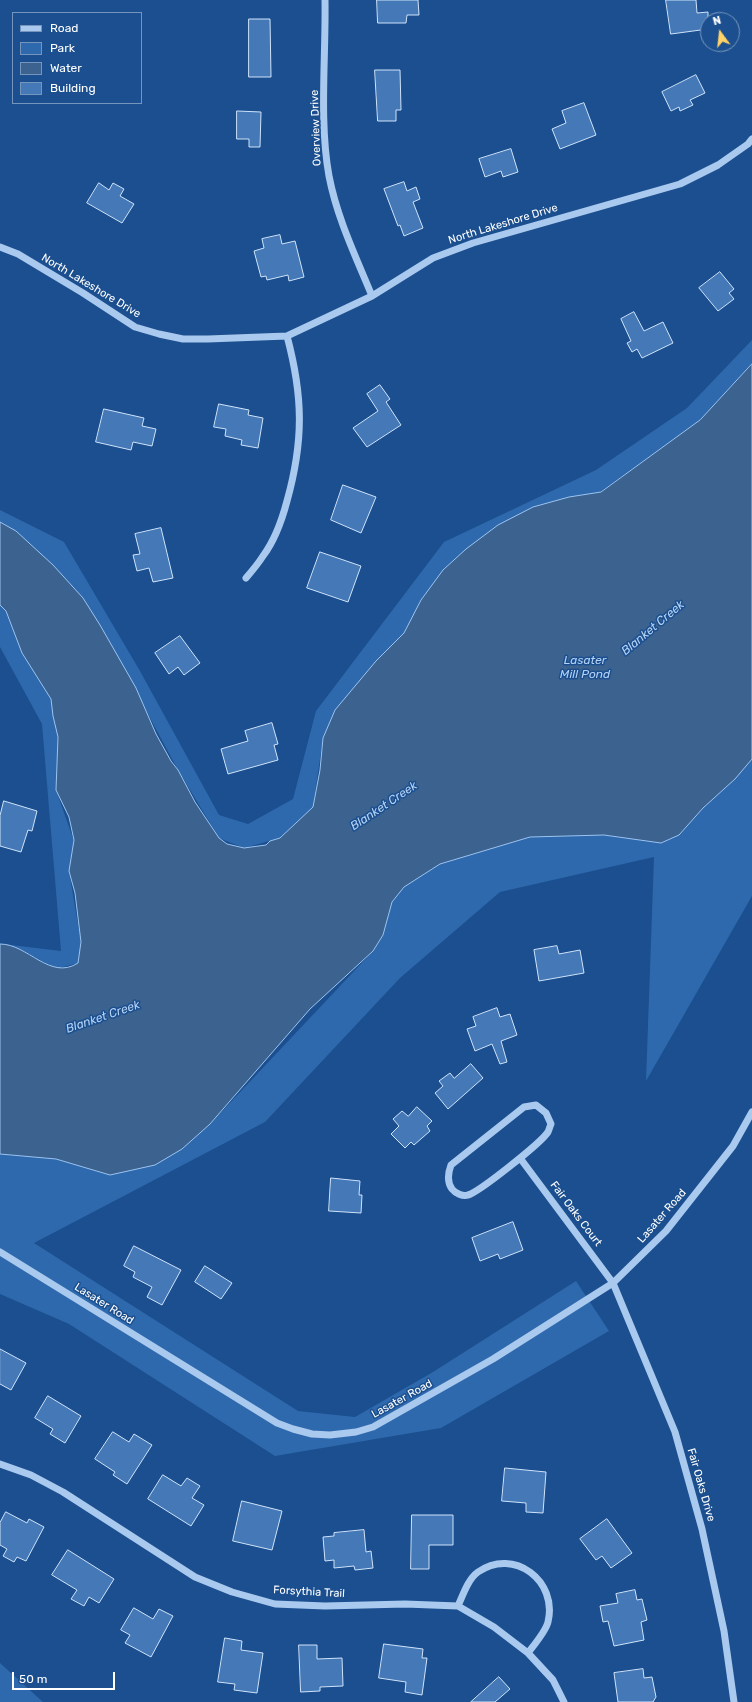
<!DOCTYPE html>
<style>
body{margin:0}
#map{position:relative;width:752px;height:1702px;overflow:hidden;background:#1b4f8f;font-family:Rubik,sans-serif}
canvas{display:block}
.legend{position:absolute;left:12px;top:12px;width:130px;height:92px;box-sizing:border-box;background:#1b4f8f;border:1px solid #7695bc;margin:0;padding:5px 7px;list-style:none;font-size:12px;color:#fff}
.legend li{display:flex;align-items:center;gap:8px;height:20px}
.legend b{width:20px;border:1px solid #7695bc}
.north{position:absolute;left:700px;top:12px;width:40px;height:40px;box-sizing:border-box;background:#1b4f8f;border:1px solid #7695bc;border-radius:50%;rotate:345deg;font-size:11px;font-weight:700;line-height:16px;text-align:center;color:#fff}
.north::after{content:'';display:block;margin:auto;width:14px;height:18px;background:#ffd166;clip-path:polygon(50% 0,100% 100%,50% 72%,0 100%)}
.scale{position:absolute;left:12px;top:1672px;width:103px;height:18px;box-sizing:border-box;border:2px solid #fff;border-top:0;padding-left:5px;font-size:12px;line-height:14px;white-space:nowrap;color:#fff;-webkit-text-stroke:3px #1b4f8f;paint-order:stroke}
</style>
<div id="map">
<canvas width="752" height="1702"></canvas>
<ul class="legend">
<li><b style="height:5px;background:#a9c9ee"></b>Road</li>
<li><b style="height:11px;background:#2e69ad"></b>Park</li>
<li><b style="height:11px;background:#3c6290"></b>Water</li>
<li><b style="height:11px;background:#4478b7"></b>Building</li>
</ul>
<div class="north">N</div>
<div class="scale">50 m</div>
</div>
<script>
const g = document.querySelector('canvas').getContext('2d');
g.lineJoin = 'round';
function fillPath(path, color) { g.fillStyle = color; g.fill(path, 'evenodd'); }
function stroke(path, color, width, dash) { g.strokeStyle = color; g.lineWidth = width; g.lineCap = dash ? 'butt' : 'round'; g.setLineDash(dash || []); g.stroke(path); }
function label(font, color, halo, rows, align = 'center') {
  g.font = font + ' Rubik,sans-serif'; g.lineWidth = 3; g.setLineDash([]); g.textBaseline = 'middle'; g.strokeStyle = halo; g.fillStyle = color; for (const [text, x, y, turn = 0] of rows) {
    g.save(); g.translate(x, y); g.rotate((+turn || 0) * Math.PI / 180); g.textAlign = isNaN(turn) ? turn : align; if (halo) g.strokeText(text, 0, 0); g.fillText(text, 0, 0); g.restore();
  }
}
fillPath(new Path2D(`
 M 752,340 L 752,363 L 700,420 L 404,633 L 323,738 L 313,807 L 280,838 L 244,848 L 219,838 L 178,770 L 100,625 L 0,524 L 0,510 L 64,542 L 140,671 L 219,815 L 248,824 L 293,799 L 316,711 L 444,542 L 596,470 L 687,408 Z
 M 0,605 L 6,611 L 22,653 L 51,699 L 58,737 L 56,790 L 74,841 L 69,871 L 81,942 L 78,963 L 56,969 L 22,950 L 3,944 L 61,951 L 42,724 L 0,647 Z
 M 752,758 L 752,896 L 646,1081 L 654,857 L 500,892 L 400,978 L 265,1122 L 34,1243 L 298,1411 L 355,1417 L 433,1372 L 576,1281 L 609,1331 L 441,1428 L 275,1456 L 69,1324 L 0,1294 L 0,1154 L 56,1159 L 110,1175 L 182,1149 L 210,1124 L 373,951 L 383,935 L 392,902 L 404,887 L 440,864 L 530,837 L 604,835 L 661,843 L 679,835 L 703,808 Z
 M 0,1663 L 43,1702 L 0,1702 Z`), '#2e69ad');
const water = new Path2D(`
 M 752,364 L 752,759 L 735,779 L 703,808 L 679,835 L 661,843 L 604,835 L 530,837 L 440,864 L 404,887 L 392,902 L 383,935 L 373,951 L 310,1009 L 210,1124 L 182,1149 L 155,1165 L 110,1175 L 56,1159 L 0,1154 L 0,944 C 28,944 50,981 78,963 L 81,942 L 75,893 L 69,871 L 74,840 L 69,817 L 56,790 L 58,737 L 53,716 L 51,699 L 22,653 L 6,611 L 0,605 L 0,522 L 16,531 L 53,565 L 83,598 L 100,625 L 136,688 L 156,734 L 171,761 L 178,770 L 195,802 L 219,838 L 227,844 L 244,848 L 266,845 L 270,841 L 280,838 L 313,807 L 320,770 L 323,738 L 335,710 L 376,661 L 404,633 L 421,600 L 443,570 L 466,549 L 498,525 L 533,507 L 569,497 L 601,492 L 700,420 Z`);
fillPath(water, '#3c6290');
stroke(water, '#9cc4f0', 1);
const building = new Path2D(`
 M 377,0 L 418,0 L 419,15 L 407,15 L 406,23 L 378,23 Z
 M 666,0 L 696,0 L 697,13 L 708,12 L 708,29 L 671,34 Z
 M 249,19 L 270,19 L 271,77 L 249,77 Z
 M 375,70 L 400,70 L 401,110 L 396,110 L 396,121 L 378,121 Z
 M 696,75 L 705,93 L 690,100 L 693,105 L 680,111 L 679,107 L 671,111 L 662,92 Z
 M 584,103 L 596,135 L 560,149 L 552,129 L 566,123 L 562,111 Z
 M 237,111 L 261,112 L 260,147 L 249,147 L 249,139 L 237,139 Z
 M 511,149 L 518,172 L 503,177 L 501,171 L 485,177 L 479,159 Z
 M 404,182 L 407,191 L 416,187 L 420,199 L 413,202 L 423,228 L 404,236 L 400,225 L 398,226 L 384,189 Z
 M 99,183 L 109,190 L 113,183 L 124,189 L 120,196 L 134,204 L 122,223 L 87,203 Z
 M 280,235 L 282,244 L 295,241 L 304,277 L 289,281 L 288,275 L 267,280 L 266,276 L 261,277 L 254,251 L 264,248 L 262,239 Z
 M 720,272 L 734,289 L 729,293 L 734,299 L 718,311 L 699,288 Z
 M 634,312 L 644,331 L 663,322 L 673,343 L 642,358 L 637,349 L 632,352 L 627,343 L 631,341 L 621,319 Z
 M 380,385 L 390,399 L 386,402 L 401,425 L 367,447 L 353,428 L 378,411 L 367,394 Z
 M 219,404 L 249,410 L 248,415 L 263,418 L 258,448 L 241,445 L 242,440 L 225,436 L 226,429 L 214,427 Z
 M 104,409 L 144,418 L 142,426 L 156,429 L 152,446 L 133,442 L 131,450 L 96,442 Z
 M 343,485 L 376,497 L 361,533 L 331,520 Z
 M 161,528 L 173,578 L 153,582 L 149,568 L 137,571 L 133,555 L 140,554 L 135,534 Z
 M 320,552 L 361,566 L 348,602 L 307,588 Z
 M 180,636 L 200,663 L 184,675 L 178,667 L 169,674 L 155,653 Z
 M 272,723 L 278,744 L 274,745 L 278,760 L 228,774 L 221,749 L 248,741 L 245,731 Z
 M 4,801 L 37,811 L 32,831 L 28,830 L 21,852 L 0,846 L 0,816 Z
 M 557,946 L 559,954 L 580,950 L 584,973 L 539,981 L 534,950 Z
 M 497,1008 L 500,1017 L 510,1014 L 517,1035 L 501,1041 L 507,1062 L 500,1064 L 492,1044 L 475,1051 L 467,1029 L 476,1026 L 473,1017 Z
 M 471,1064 L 483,1078 L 448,1109 L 435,1093 L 443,1086 L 439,1081 L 450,1073 L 454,1078 Z
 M 417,1107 L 432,1121 L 427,1126 L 430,1131 L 414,1145 L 411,1142 L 405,1148 L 391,1134 L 399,1126 L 393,1119 L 402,1111 L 408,1116 Z
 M 331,1178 L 360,1181 L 359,1195 L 362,1195 L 361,1213 L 329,1211 Z
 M 513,1222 L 523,1250 L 500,1259 L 498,1254 L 480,1261 L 472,1238 Z
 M 134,1246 L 181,1270 L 162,1305 L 147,1297 L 152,1287 L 133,1277 L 135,1272 L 124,1266 Z
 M 205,1266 L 232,1283 L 221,1299 L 195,1282 Z
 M 0,1349 L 26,1363 L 11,1390 L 0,1384 Z
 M 48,1396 L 81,1416 L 65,1443 L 50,1434 L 53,1429 L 35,1418 Z
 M 113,1432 L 129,1442 L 134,1434 L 152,1445 L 127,1484 L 113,1475 L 115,1472 L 95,1459 Z
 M 505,1468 L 546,1472 L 543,1513 L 526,1512 L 526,1503 L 502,1501 Z
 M 163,1475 L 181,1486 L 187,1478 L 200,1486 L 192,1498 L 204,1505 L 191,1526 L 148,1499 Z
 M 242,1501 L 282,1511 L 272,1550 L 233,1541 Z
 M 6,1512 L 27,1523 L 29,1519 L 44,1527 L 26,1561 L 17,1557 L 14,1562 L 3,1556 L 7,1549 L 0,1545 L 0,1523 Z
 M 412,1515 L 453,1515 L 453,1545 L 429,1545 L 429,1569 L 411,1569 Z
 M 607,1519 L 632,1553 L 611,1568 L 602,1556 L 596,1560 L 580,1539 Z
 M 364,1530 L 366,1552 L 371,1551 L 373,1568 L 355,1570 L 354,1566 L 334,1568 L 334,1560 L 325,1561 L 323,1537 L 334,1536 L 334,1533 Z
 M 68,1550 L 114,1579 L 99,1603 L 89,1597 L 84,1606 L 71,1599 L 77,1590 L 52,1575 Z
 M 635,1590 L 637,1600 L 642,1599 L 647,1620 L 641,1622 L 644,1640 L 614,1646 L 608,1621 L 603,1622 L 600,1606 L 618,1603 L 616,1594 Z
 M 134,1608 L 153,1619 L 159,1609 L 173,1616 L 151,1657 L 125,1643 L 130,1635 L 121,1630 Z
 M 225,1638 L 242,1641 L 241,1650 L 263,1653 L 257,1693 L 234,1690 L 235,1684 L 218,1682 Z
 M 384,1644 L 423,1649 L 422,1658 L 427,1658 L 422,1695 L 405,1692 L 406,1682 L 379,1678 Z
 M 299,1645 L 317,1645 L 317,1659 L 342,1658 L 343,1686 L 320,1687 L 320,1691 L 301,1692 Z
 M 643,1669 L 644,1678 L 652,1677 L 656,1697 L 653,1702 L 618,1702 L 614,1673 Z
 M 499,1677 L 510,1689 L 495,1702 L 471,1702 Z`);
fillPath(building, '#4478b7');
stroke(building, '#cfe3fa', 1);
stroke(new Path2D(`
 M 325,0 C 326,57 319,121 329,176 C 337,218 356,257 372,296
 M 0,247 L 18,254 L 83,293 L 135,327 L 159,334 L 183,339 L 208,339 L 287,336 L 372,296 L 433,258 L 473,243 L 680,184 L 718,165 L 748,144 L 752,139
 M 246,578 C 252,571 258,564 263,556 C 275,540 282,520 287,501 C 304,440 303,396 287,336
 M 536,1105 L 546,1113 L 551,1124 C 550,1126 549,1130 548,1132 C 541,1143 479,1192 468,1195 C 463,1197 455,1193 452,1189 C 447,1182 448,1173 451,1165 L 524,1107 Z
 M 520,1158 L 613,1283 L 675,1432 L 702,1529 L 724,1631 L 734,1702
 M 0,1252 L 277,1423 L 293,1429 L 312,1434 L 330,1435 L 356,1432 L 373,1427 L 493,1359 L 613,1283 L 666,1231 L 733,1146 L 752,1112
 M 0,1464 L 31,1475 L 63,1492 L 195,1577 L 232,1592 L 275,1604 L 325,1606 L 405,1604 L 458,1606 L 494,1627 L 528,1653 L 553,1680 L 564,1702
 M 458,1606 C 463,1595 468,1579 478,1572 C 514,1547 558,1581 548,1622 C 546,1631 534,1645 528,1653`), '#a9c9ee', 7);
label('11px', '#fff', '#1b4f8f', [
 ["Overview Drive",316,128,-92],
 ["North Lakeshore Drive",503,224,-17],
 ["North Lakeshore Drive",91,286,31],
 ["Fair Oaks Court",576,1214,53],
 ["Lasater Road",662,1216,-49],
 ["Lasater Road",104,1304,32],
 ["Lasater Road",402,1399,-29],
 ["Fair Oaks Drive",701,1485,74],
 ["Forsythia Trail",309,1592,3]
]);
label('italic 12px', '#b5d3f5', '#1b4f8f', [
 ["Blanket Creek",653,628,-40],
 ["Lasater",585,661],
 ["Mill Pond",585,675],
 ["Blanket Creek",384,806,-34],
 ["Blanket Creek",103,1017,-19]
]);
</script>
